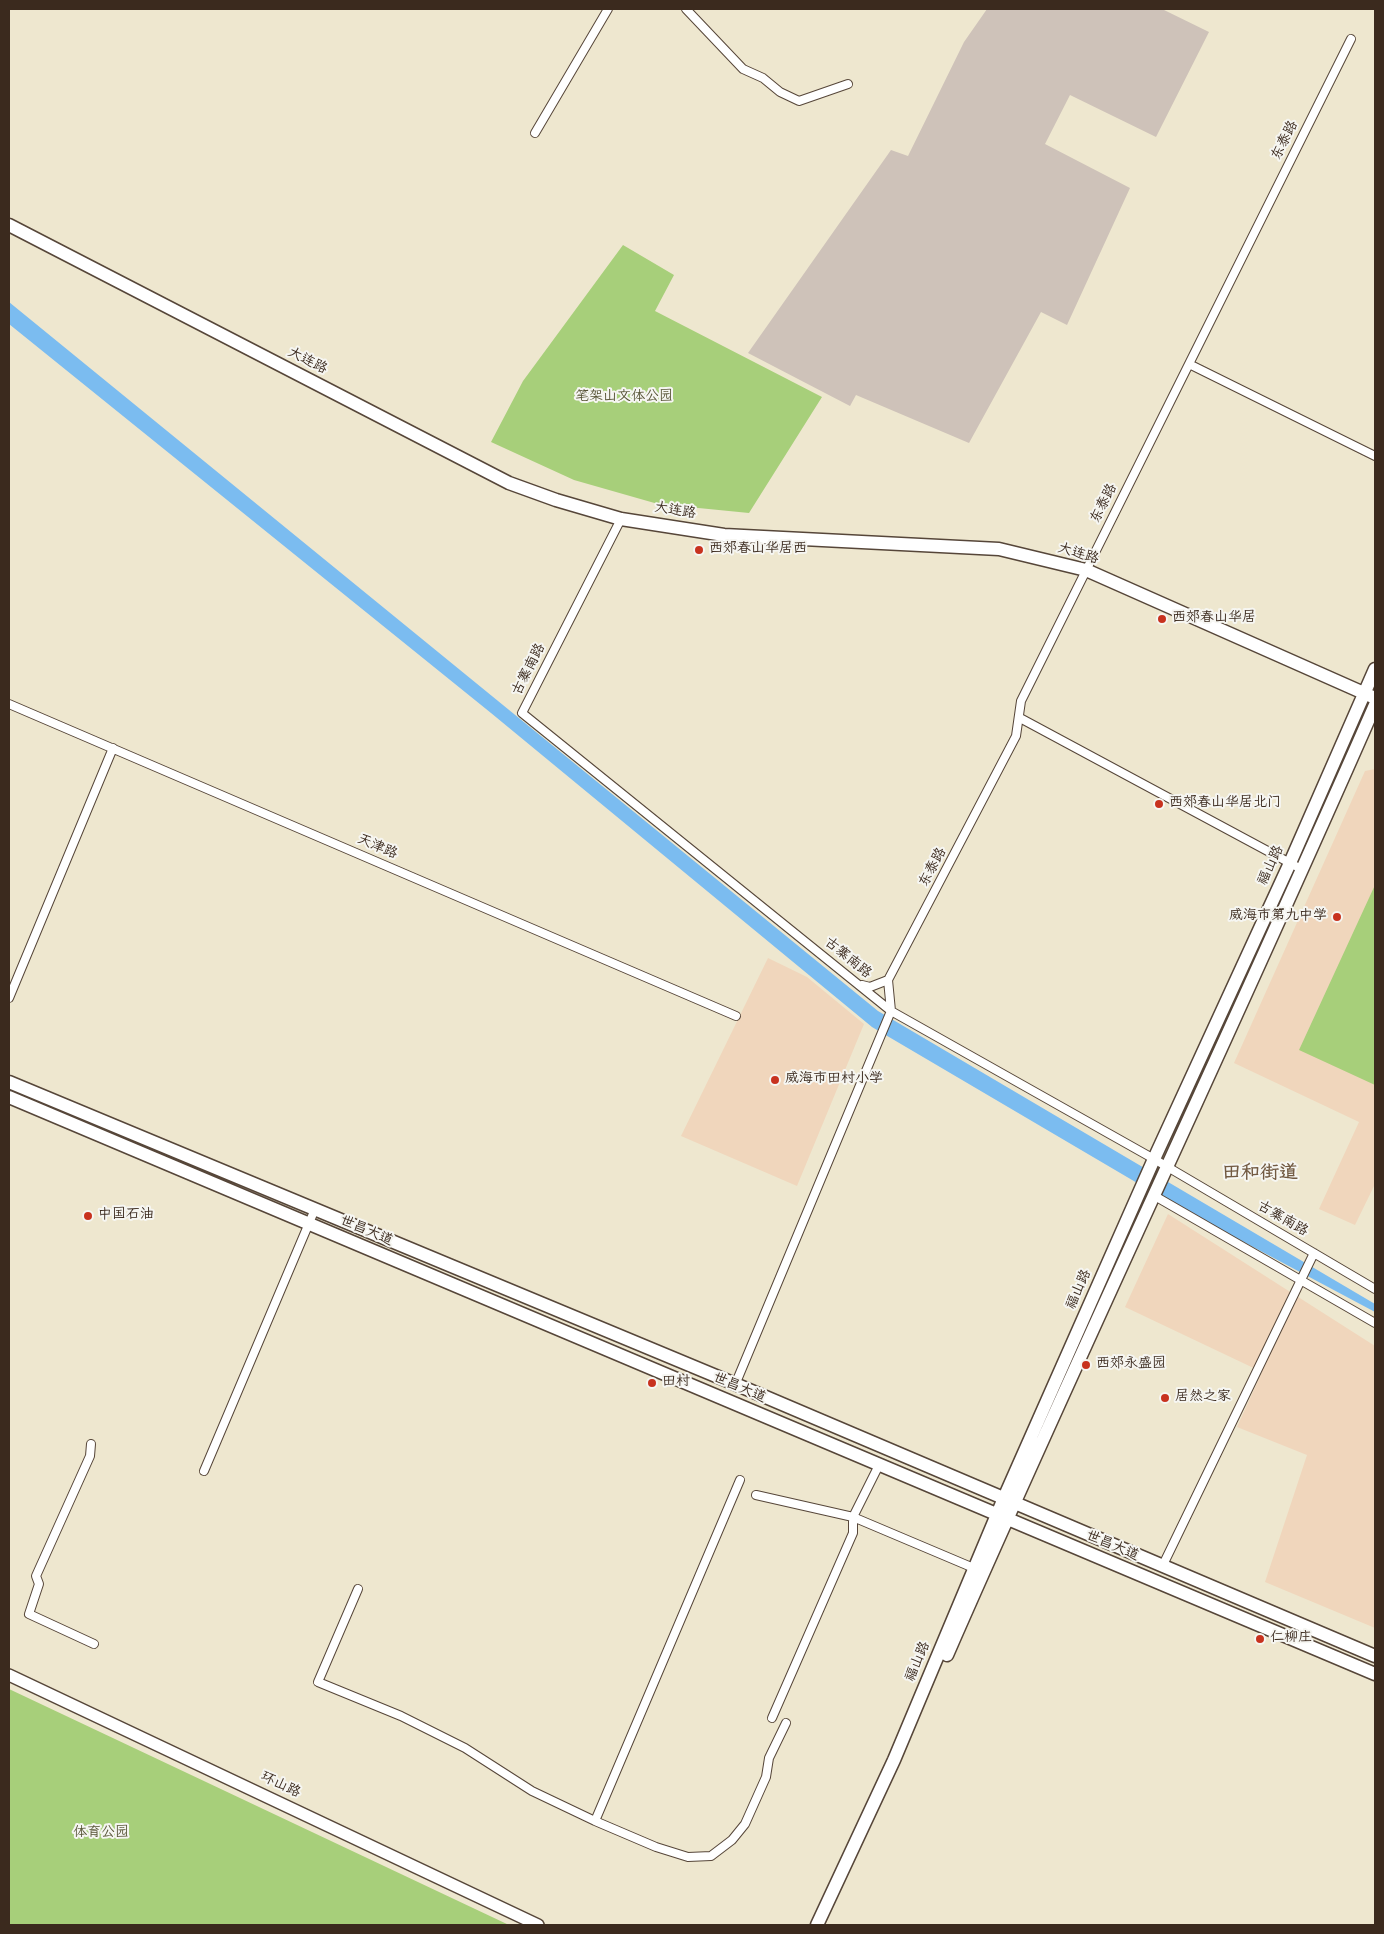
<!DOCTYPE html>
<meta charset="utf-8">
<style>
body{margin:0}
#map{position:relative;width:1384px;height:1934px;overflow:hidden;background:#eee7cf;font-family:"Gochi Hand",sans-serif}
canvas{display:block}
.frame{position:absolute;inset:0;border:10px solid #3b2a1e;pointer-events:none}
</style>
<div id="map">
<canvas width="1384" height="1934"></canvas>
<div class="frame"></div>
</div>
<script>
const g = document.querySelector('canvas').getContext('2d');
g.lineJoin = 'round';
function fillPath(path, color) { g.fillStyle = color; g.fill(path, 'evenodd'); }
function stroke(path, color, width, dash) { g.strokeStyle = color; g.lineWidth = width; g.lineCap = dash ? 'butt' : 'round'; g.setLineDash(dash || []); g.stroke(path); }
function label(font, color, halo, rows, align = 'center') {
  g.font = font + ' "Gochi Hand","LXGW WenKai TC",sans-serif'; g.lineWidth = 4; g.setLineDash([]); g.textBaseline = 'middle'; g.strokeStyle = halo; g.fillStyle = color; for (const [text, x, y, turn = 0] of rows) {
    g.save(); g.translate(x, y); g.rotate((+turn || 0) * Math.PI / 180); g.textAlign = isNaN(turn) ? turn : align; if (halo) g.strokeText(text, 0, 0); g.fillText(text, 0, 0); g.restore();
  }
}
fillPath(new Path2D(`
 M 1375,769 L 1375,1184 L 1355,1225 L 1319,1209 L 1359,1122 L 1234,1063 L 1365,771 Z
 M 768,958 L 807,977 L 864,1024 L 797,1186 L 681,1136 Z
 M 1168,1214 L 1375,1346 L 1375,1628 L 1265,1582 L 1307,1455 L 1237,1427 L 1262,1372 L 1125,1307 Z`), '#f0d6bc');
fillPath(new Path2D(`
 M 987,9 L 1162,9 L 1209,32 L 1156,137 L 1070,95 L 1045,144 L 1130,188 L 1067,325 L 1041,312 L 969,443 L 856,395 L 850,406 L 748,353 L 891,150 L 908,156 L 964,42 Z`), '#cec2b9');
fillPath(new Path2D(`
 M 623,245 L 674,275 L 655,311 L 822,397 L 749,513 L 658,504 L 574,480 L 491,442 L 523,381 Z
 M 1375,885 L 1375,1085 L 1299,1050 Z
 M 9,1689 L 509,1925 L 9,1925 Z`), '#a7cf7a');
fillPath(new Path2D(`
 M 9,302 L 878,1011 L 1375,1304 L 1375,1312 L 1178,1207 L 872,1027 L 491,713 L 9,324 Z`), '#7bbcf0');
const street = new Path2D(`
 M 686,9 L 743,69 L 763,78 L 780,92 L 799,101 L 848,84
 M 535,133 L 608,9
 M 1189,364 L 1375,456
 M 621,519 L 522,713 L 891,1011 L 1154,1159 L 1375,1289
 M 9,704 L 736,1016
 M 1020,718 L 1303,870
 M 888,980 L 1016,736 L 1021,701 L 1351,39
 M 862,985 L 870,987 L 888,980
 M 9,998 L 113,748
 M 1153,1195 L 1375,1323
 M 735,1385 L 891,1011 L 888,980
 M 91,1444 L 90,1456 L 36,1576 L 39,1584 L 29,1614 L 94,1644
 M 204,1471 L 315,1209
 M 756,1495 L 853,1517 L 976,1569
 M 1162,1567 L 1314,1253
 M 358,1589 L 318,1682 L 401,1716 L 465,1748 L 532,1791 L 595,1821 L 656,1847 L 688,1857 L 711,1856 L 732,1840 L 745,1824 L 766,1777 L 769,1758 L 786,1723
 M 772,1718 L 853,1533 L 853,1517 L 879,1465
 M 595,1821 L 740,1480`);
const secondary = new Path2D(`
 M 9,1675 L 538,1925`);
const primary = new Path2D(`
 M 9,225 L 509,483 L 556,500 L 621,519 L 724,535 L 999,549 L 1086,570 L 1375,698
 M 9,1082 L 728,1381 L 1375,1656
 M 9,1097 L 1375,1674
 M 947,1655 C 1086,1337 1236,1023 1375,705
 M 817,1925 L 894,1760 L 1004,1498 L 1154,1159 L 1290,863 L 1375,669`);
stroke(street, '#564639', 10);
stroke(secondary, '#564639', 14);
stroke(primary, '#564639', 15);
stroke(street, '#fff', 8);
stroke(secondary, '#fff', 11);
stroke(primary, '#fff', 12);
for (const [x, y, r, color] of [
 [699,550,5,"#c8321e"],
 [1162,619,5,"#c8321e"],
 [1159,804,5,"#c8321e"],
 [1337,917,5,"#c8321e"],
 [775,1080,5,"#c8321e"],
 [88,1216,5,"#c8321e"],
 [1086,1365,5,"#c8321e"],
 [652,1383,5,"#c8321e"],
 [1165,1398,5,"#c8321e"],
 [1260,1639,5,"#c8321e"]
]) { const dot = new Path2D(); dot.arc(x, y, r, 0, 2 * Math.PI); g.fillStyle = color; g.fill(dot); stroke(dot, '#f6f6f2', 2); }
label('14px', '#3b2a1e', '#f6f6f2', [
 ["东泰路",1286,141,-63],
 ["大连路",307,362,27],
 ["东泰路",1105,504,-63],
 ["大连路",675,512,9],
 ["大连路",1078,555,17],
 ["古寨南路",530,670,-63],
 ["天津路",377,848,23],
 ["福山路",1272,866,-65],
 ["东泰路",934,868,-62],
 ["古寨南路",847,959,39],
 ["古寨南路",1282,1220,30],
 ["世昌大道",366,1232,23],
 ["福山路",1080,1290,-66],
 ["世昌大道",739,1389,23],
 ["世昌大道",1112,1547,23],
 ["福山路",919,1662,-67],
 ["环山路",280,1786,25]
]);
label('14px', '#565335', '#f6f6f2', [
 ["笔架山文体公园",624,398],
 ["体育公园",101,1834]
]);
label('14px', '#3b2a1e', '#f6f6f2', [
 ["西郊春山华居西",709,550],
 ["西郊春山华居",1172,619],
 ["西郊春山华居北门",1169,804],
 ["威海市第九中学",1327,917,"right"],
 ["威海市田村小学",785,1080],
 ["中国石油",98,1216],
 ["西郊永盛园",1096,1365],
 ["田村",662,1383],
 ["居然之家",1175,1398],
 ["仁柳庄",1270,1639]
], 'left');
label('bold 19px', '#725a42', '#f6f6f2', [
 ["田和街道",1260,1175]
]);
</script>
